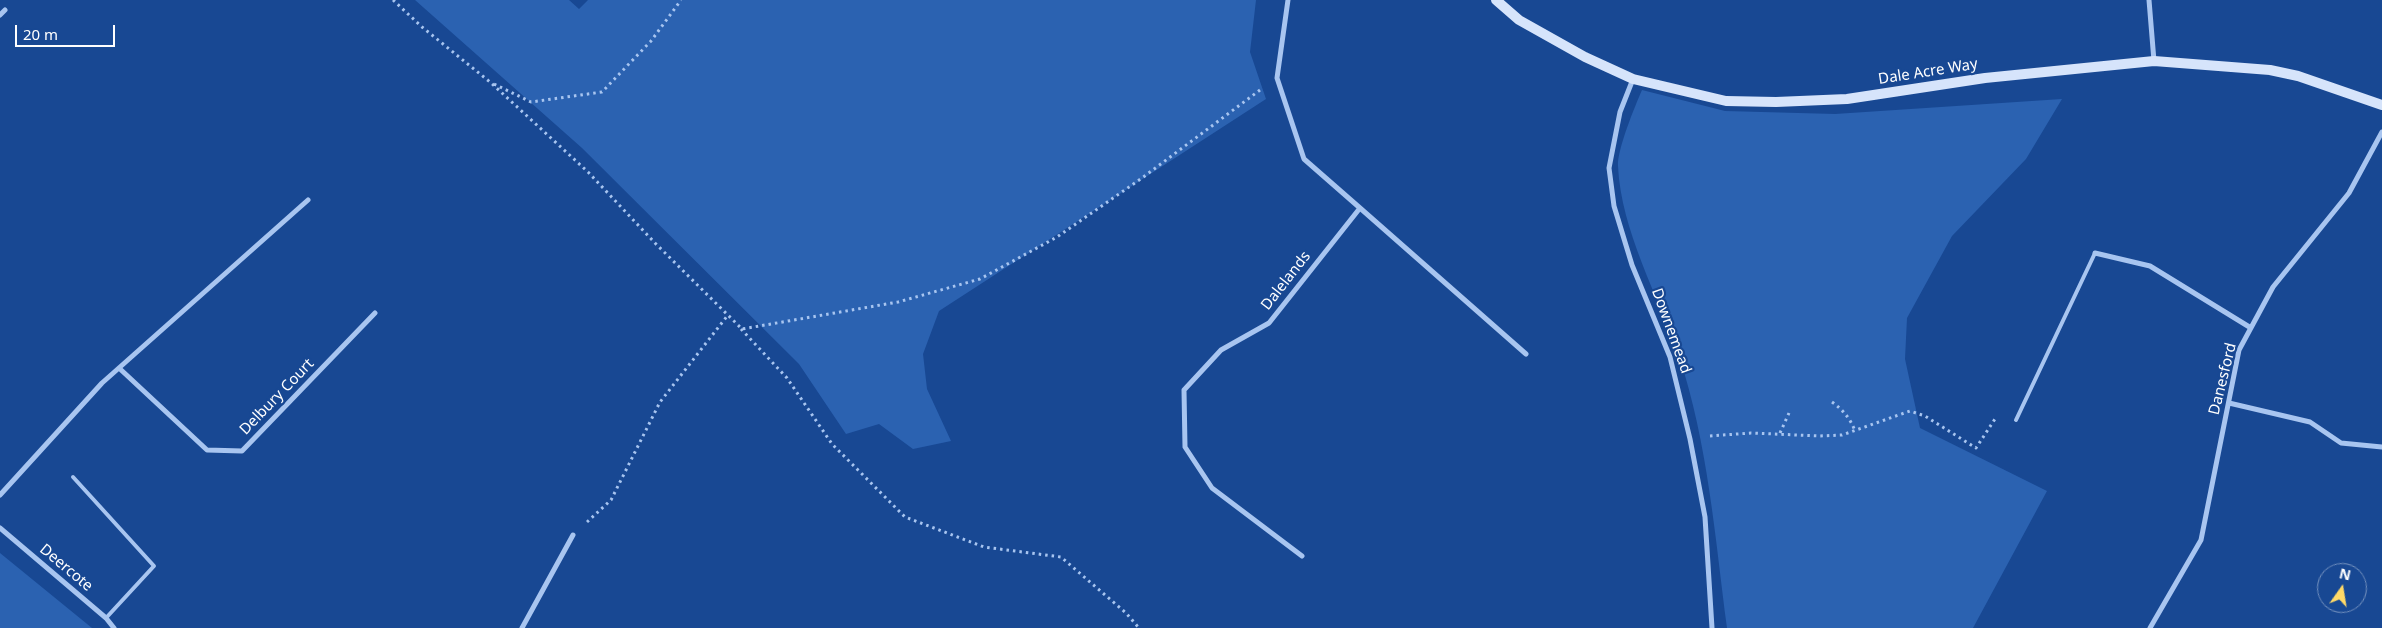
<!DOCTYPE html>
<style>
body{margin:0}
#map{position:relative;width:2382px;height:628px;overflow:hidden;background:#184893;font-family:"Noto Sans",sans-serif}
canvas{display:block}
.north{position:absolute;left:2317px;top:563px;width:50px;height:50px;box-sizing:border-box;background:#184893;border:1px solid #7491be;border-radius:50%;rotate:13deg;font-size:14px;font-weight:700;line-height:20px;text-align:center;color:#fff}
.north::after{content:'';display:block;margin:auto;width:18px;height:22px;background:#ffd967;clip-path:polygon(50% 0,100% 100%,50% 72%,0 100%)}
.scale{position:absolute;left:15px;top:25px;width:100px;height:22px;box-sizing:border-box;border:2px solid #fff;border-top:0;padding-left:6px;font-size:15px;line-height:18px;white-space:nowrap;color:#fff;-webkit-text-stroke:4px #184893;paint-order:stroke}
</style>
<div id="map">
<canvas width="2382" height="628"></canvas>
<div class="north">N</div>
<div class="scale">20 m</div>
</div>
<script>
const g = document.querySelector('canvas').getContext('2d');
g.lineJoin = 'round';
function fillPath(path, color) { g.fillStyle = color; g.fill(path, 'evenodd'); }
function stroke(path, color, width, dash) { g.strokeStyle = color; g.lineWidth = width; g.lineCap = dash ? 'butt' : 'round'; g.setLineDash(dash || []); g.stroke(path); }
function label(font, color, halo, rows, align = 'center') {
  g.font = font + ' "Noto Sans",sans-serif'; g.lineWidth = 4.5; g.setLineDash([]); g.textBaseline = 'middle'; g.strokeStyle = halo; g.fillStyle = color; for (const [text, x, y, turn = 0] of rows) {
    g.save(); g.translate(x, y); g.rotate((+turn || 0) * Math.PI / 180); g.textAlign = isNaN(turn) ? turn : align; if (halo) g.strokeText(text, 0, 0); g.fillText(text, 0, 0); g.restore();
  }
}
fillPath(new Path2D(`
 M 415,0 L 569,0 L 579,9 L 588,0 L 1256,0 L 1250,52 L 1266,99 L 939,311 L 923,354 L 927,389 L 951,441 L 913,449 L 879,424 L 846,434 L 799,364 L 582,148 Z
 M 1642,90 L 1725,111 L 1835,114 L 2062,99 L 2026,159 L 1952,236 L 1907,318 L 1905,359 L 1920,428 L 2047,491 L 1973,628 L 1727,628 C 1715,537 1708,444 1679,356 C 1658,295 1621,231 1618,166 C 1617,150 1635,106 1642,90 Z
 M 0,553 L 92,628 L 0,628 Z`), '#2b62b1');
stroke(new Path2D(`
 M 393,0 L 422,27 L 490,82 L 588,172 L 655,243 L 742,329 L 898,302 L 980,279 L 1057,237 L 1142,178 L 1260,90
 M 494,84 L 531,102 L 602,92 L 651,41 L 681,0
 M 741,329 L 787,378 L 832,444 L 905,517 L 984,547 L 1061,557 L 1126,613 L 1139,628
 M 1832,402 C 1843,410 1850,418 1855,431
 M 1780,433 L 1789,413
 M 1710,436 L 1751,433 L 1820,436 L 1842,435 L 1910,411 L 1925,416 L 1976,448 L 1995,419 L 1997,419
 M 587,522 L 611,500 L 660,402 L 728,315`), '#a8c5f0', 3, [2.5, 4]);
stroke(new Path2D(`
 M 2016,420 L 2095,253
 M 73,477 L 154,566 L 106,618`), '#a8c5f0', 4);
stroke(new Path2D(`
 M 1288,0 L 1277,78 L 1304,159 L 1360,208 L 1269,323 L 1221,350 L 1184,390 L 1185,447 L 1212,488 L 1302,556
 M 2149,0 L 2154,61
 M 0,15 L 5,10
 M 1633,79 L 1620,112 L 1609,168 L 1614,206 L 1632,265 L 1670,357 L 1690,439 L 1705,517 L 1712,628
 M 1360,208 L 1526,354
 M 2095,253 L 2150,266 L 2251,328
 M 119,368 L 207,450 L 242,451 L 375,313
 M 2229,403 L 2310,422 L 2341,443 L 2382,447
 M 0,495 L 102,383 L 308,200
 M 0,528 L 106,618 L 114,628
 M 522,628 L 573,535
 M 2150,628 L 2201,540 L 2239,350 L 2273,287 L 2349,193 L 2382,132`), '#a8c5f0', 5);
stroke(new Path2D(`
 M 1496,0 L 1519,20 L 1585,57 L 1633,79 L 1726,101 L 1776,102 L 1847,99 L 1985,78 L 2154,61 L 2270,70 L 2298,76 L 2382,105`), '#d6e4fb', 10);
label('15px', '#fff', '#184893', [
 ["Dale Acre Way",1928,72,-9],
 ["Dalelands",1286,281,-52],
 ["Downemead",1671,331,70],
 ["Danesford",2223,379,-76],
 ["Delbury Court",277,397,-46],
 ["Deercote",66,568,40]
]);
</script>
